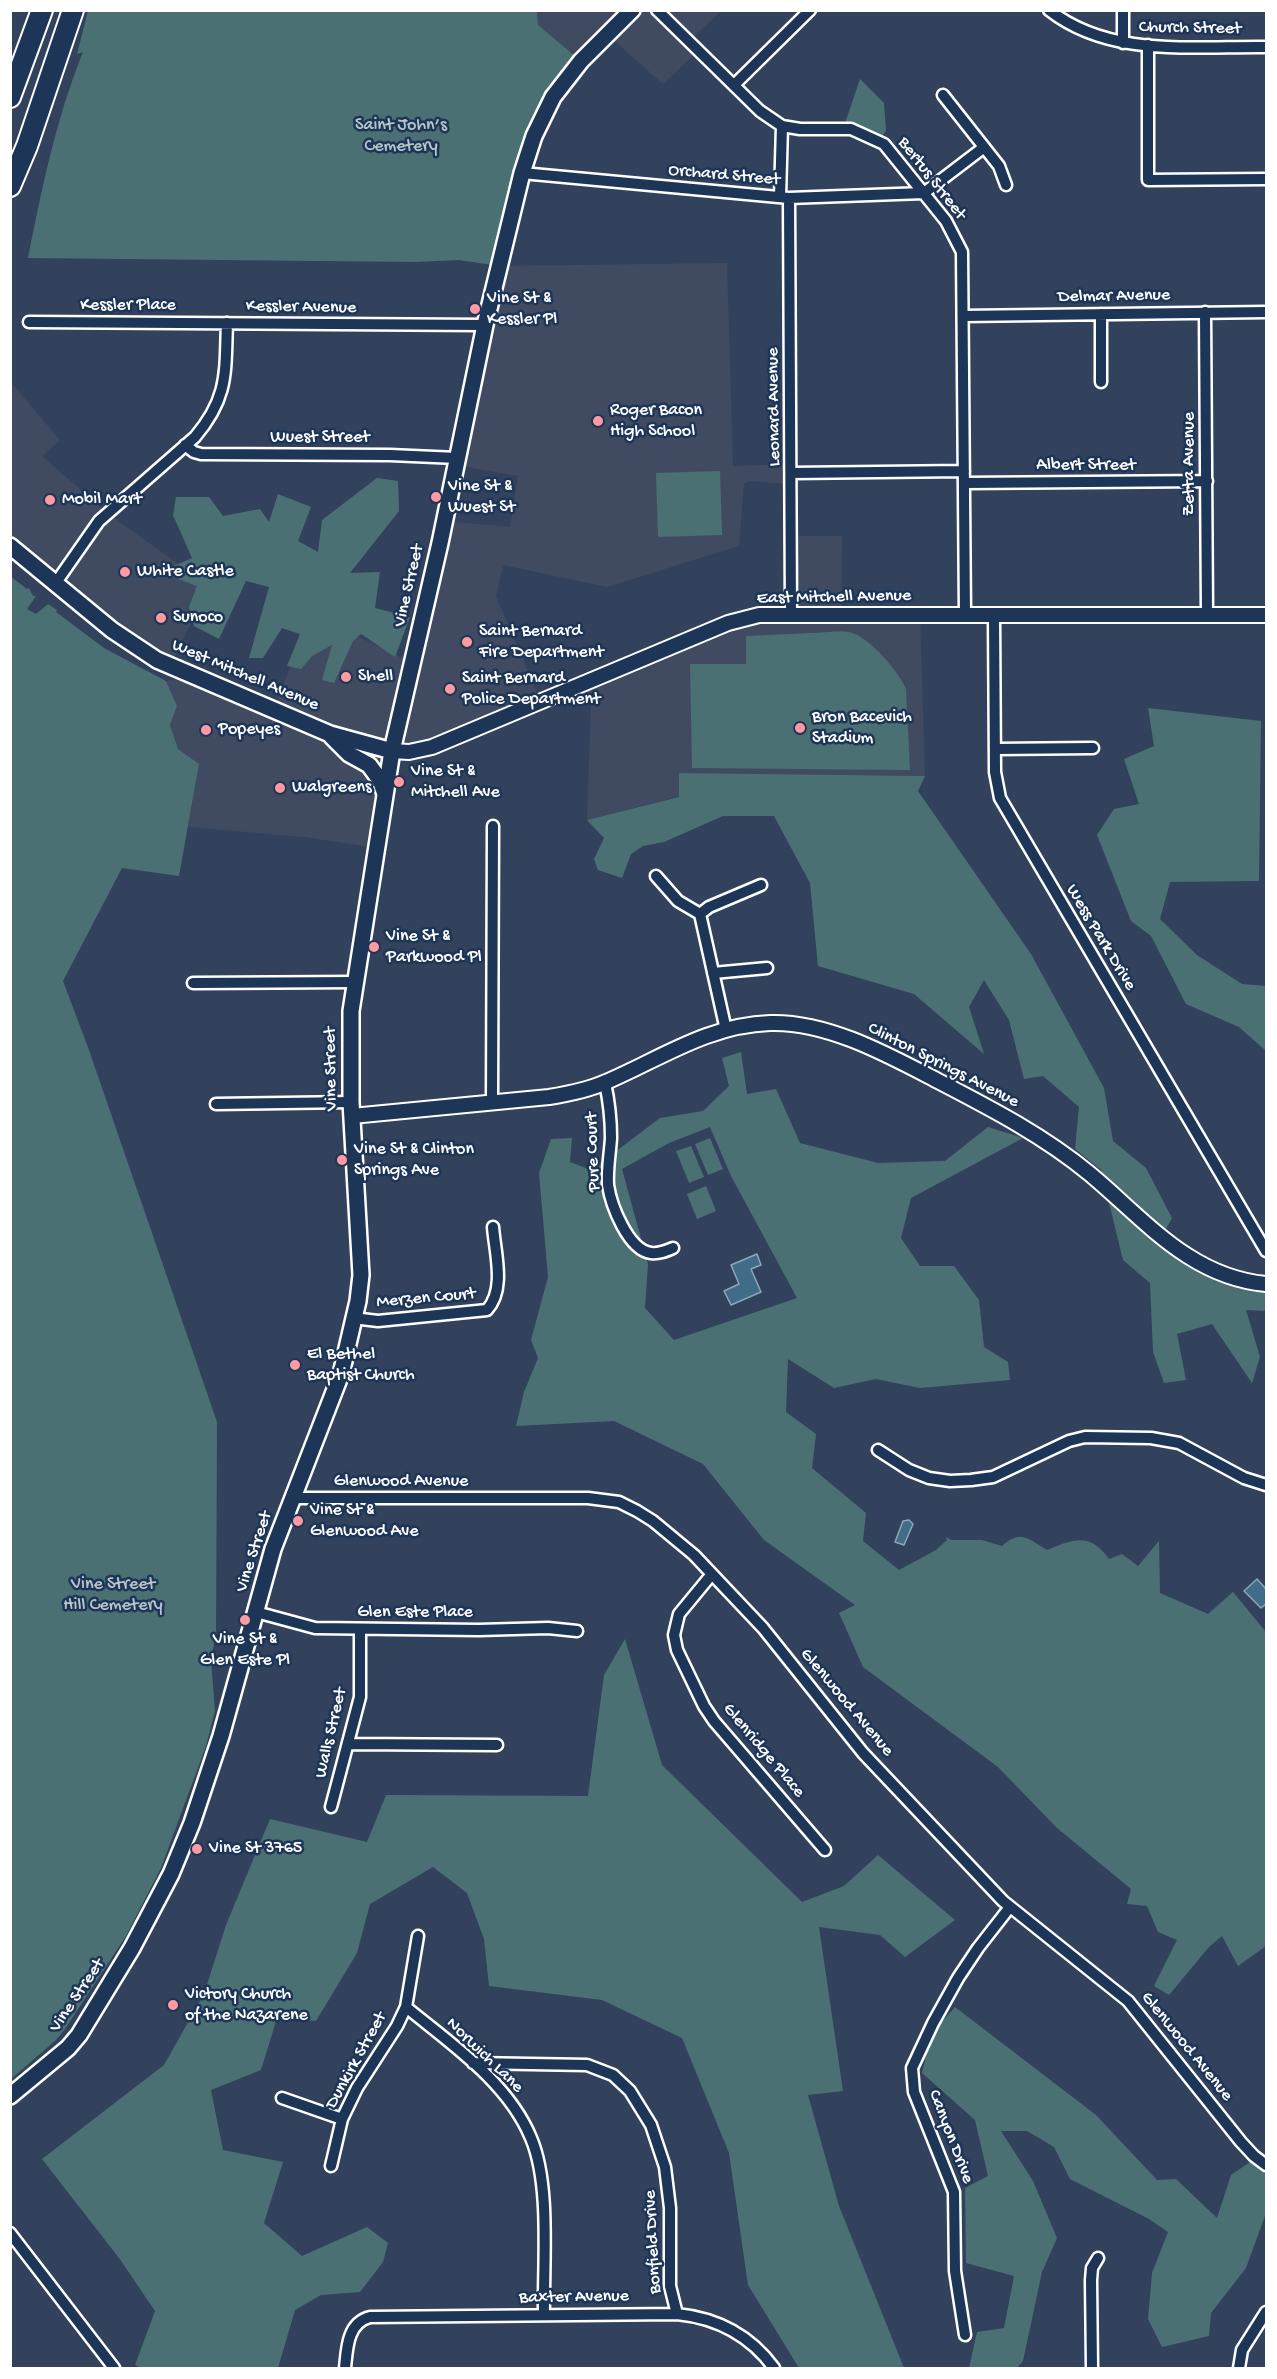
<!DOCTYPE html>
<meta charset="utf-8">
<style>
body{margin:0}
#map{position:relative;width:1277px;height:2379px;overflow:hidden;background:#32425d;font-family:"Gochi Hand",sans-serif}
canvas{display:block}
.frame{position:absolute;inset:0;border:12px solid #fff;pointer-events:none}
</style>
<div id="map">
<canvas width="1277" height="2379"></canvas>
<div class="frame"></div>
</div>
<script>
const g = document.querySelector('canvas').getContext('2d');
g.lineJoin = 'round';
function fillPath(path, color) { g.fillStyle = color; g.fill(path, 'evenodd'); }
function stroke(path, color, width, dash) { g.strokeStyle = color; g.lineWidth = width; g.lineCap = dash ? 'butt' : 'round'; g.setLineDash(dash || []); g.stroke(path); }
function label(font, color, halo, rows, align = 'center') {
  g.font = font + ' "Gochi Hand",sans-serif'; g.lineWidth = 5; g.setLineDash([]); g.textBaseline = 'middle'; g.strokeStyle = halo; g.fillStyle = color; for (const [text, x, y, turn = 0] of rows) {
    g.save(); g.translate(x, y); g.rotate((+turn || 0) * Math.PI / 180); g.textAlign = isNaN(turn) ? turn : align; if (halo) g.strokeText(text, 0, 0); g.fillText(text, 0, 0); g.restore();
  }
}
fillPath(new Path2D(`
 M 705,10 L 721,11 L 689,41 L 698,51 L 663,84 L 608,35 L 581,61 L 538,25 L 537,11 Z
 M 727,263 L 733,466 L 792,464 L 792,484 L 749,481 L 744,484 L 739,546 L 607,587 L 503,565 L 496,596 L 541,702 L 463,735 L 392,752 L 376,848 L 305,837 L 188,827 L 199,764 L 178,749 L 170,725 L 177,706 L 166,681 L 193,675 L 273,710 L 301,640 L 355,635 L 411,662 L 445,521 L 510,527 L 518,476 L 456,465 L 499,266 Z
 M 10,381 L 60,440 L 42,456 L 107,513 L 209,586 L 170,666 L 11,546 Z
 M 791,536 L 842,536 L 841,614 L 920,616 L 925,776 L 680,773 L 680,796 L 587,820 L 591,704 L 583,684 L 728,623 L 791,614 Z`), '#404b62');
fillPath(new Path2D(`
 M 88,11 L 537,11 L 538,25 L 581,61 L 553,97 L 499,266 L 459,260 L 416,262 L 28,258 C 42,188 56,119 83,52 L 77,54 Z
 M 860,79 L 884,103 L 886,131 L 879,140 L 843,129 Z
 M 720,471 L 722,535 L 658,537 L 656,473 Z
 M 377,478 L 398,481 L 399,511 L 350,573 L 380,572 L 375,608 L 410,617 L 395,657 L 361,634 L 353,641 L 334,683 L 322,680 L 332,645 L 312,656 L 301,669 L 287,666 L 300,634 L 282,628 L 263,658 L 249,658 L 269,587 L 246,581 L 219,639 L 194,626 L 189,607 L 197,586 L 160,572 L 192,558 L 173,515 L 176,497 L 209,497 L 223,516 L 260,509 L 269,522 L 278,494 L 311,507 L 298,541 L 318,552 L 322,520 Z
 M 10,576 L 27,589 L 29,588 L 33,596 L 36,596 L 27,609 L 36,614 L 48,604 L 57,610 L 56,612 L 104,648 L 166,681 L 177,706 L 170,725 L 178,749 L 199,764 L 179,876 L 122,868 L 63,981 L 89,1050 L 217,1422 L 216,1632 L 211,1660 L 215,1711 L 206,1746 L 161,1868 L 126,1936 L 65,2029 L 56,2040 L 11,2079 Z
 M 812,633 C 824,633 844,629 855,634 C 872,641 899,672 906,689 L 910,770 L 692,768 L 690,664 L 746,664 L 746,636 Z
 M 1148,708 L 1261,721 L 1259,881 L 1170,882 L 1160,919 L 1197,955 L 1242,984 L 1266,986 L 1266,1051 L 1239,1027 L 1186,1004 L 1151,936 L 1131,921 L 1097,835 L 1114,809 L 1139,804 L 1124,759 L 1154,746 Z
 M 679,773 L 925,776 L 918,791 L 1031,954 L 1104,1088 L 1113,1141 L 1146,1168 L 1172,1218 L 1161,1238 L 1186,1256 L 1266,1284 L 1266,1311 L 1246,1310 L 1260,1357 L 1252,1383 L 1212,1324 L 1177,1334 L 1186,1380 L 1164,1383 L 1153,1352 L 1150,1283 L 1123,1260 L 1101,1170 L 1075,1149 L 1079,1107 L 1043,1076 L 1024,1079 L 1009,1020 L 984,980 L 969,1007 L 984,1054 L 914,994 L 818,966 L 810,883 L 774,816 L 723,816 L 664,842 L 643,846 L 631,854 L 622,878 L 598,870 L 594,859 L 604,838 L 587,820 L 679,797 Z
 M 741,1052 L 747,1094 L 776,1089 L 800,1143 L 878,1163 L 945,1161 L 988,1127 L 1023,1138 L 911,1198 L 901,1238 L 920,1266 L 954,1266 L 979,1300 L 984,1347 L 1008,1362 L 1010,1380 L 920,1388 L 876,1379 L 834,1388 L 788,1359 L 786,1412 L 816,1434 L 812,1468 L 866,1513 L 863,1541 L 899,1570 L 936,1550 L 947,1540 L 946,1537 L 951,1540 L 982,1540 L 1002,1546 C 1020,1529 1029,1539 1047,1550 C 1074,1539 1090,1532 1109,1559 L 1122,1554 L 1138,1566 L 1159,1541 L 1160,1593 L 1208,1614 L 1233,1592 L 1266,1632 L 1266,1946 L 1238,1966 L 1222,1936 L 1209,1947 L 1169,1995 L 1154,1986 L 1177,1940 L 1158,1932 L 1147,1906 L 1127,1904 L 1131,1889 L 1057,1828 L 998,1767 L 863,1667 L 839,1613 L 855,1605 L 764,1540 L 703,1464 L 614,1421 L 516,1426 L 524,1392 L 538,1358 L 531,1340 L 548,1277 L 539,1173 L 551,1139 L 572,1138 L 570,1162 L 591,1170 L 660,1118 L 703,1111 L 729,1086 L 722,1058 ZM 710,1127 L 731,1176 L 797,1298 L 674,1340 L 645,1308 L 648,1264 L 622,1169 L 669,1143 Z
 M 710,1138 L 723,1169 L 708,1175 L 695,1144 Z
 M 691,1146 L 704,1177 L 689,1183 L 676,1151 Z
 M 706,1186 L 716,1211 L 697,1219 L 687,1194 Z
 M 625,1639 L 662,1765 L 802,1902 L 844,1886 L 878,1855 L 955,1920 L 905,1957 L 880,1935 L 819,1927 L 843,2091 L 808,2095 L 839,2206 L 904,2368 L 799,2368 L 748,2285 L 729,2153 L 682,2038 L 602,2000 L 489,1986 L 484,1939 L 467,1893 L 433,1867 L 370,1904 L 357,1953 L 316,2021 L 277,2018 L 261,2070 L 211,2090 L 223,2150 L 283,2162 L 264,2223 L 302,2256 L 367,2227 L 388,2243 L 383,2262 L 360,2292 L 321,2295 L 295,2310 L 278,2368 L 141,2368 L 135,2365 L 155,2311 L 119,2258 L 42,2159 L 164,2065 L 204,1994 L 226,1925 L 270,1819 L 367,1842 L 386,1795 L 588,1796 L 604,1675 Z
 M 955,2007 L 1096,2115 L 1157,2180 L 1176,2179 L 1217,2218 L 1231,2175 L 1250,2162 L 1266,2172 L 1266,2213 L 1246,2268 L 1211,2313 L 1209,2336 L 1162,2347 L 1148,2319 L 1152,2273 L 1168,2232 L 1149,2219 L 1070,2179 L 1054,2147 L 1027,2131 L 1001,2131 L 1033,2181 L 1057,2238 L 1042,2272 L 1023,2361 L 1017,2368 L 969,2368 L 977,2332 L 1004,2328 L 1014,2276 L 966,2263 L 965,2188 L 988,2176 L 975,2120 L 922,2073 L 931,2034 Z`), '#4b7073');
const water = new Path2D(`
 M 757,1254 L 761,1265 L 751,1269 L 761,1292 L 731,1305 L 724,1291 L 739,1284 L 731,1265 Z
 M 909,1520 L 913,1524 L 904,1545 L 895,1542 L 903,1521 Z
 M 1257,1579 L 1266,1589 L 1266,1604 L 1261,1608 L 1244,1591 Z`);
fillPath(water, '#416c88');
stroke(water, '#8da7b8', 1.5);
const minor = new Path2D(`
 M 657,10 L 760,111 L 782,126 L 800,129 L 851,129 L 884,144 L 946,221 L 962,252 L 965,616
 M 1049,10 C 1110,58 1194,46 1266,47
 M 1123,10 L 1123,43
 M 1148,45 L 1148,180 L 1266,179
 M 734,85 L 810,10
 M 943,95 L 999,166 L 1006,185
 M 522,173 L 789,198 L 924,193 L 983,148
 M 780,197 L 782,126
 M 789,198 L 791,614
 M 1205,312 L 1207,615
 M 1101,314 L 1101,382
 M 963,316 L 1266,312
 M 29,322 L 485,325
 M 185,445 L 194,452 L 201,454 L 390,455 L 457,458
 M 792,473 L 964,471
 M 965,483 L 1207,481
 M 55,584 L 99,521 L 195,437 C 229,397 225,372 227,323
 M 994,616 L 995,772 L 1000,798 L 1266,1251
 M 996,749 L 1093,748
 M 656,876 L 678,901 L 700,914 L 726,1030
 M 700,914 L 709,907 L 761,885
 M 713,973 L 767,968
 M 193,983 L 355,982
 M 605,1083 C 609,1101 611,1120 611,1138 C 610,1154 607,1169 608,1185 C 611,1205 628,1250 651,1253 C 659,1254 666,1251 673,1248
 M 492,1103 L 493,826
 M 216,1104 L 351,1102
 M 353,1318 L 378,1321 L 487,1310 C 506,1289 495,1253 493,1227
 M 878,1450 L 909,1470 L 929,1478 L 950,1481 L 971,1480 L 993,1477 L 1069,1441 L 1085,1437 L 1151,1438 L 1179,1443 L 1244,1478 L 1266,1485
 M 294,1498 L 588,1498 L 619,1502 L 637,1511 L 653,1521 L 694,1555 L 763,1628 L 863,1753 L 1003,1901 L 1128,2001 L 1241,2142 L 1254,2156 L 1266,2165
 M 712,1574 L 679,1614 L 674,1635 L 677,1650 L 704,1706 L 714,1721 L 825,1850
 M 256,1612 L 315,1628 L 479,1630 L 548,1628 L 577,1631
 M 349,1744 L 497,1745
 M 331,1807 L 360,1697 L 360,1630
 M 406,2007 C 451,2044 508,2082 531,2138 C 551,2185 543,2263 544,2315
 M 473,2063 L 587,2065 L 613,2075 L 630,2091 L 651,2125 L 665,2167 L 670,2208 L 670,2286 L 677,2314
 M 282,2098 L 342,2119
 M 331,2166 L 342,2119 L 357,2088 L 397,2026 L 406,2007 L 418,1936
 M 10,2233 L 114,2368
 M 965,2335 L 955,2271 L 954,2192 L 914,2092 L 912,2068 L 933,2023 L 958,1978 L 978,1948 L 1010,1907
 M 345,2368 C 347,2349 347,2323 370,2317 L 677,2314 C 716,2318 750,2335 774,2368
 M 1092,2368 L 1091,2280 L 1092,2268 L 1098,2258
 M 1239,2368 L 1242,2350 L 1266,2312`);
const tertiary = new Path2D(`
 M 392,751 L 409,752 L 432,747 L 728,623 L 759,615 L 1266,615
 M 352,1116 L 549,1097 C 568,1094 588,1090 606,1082 C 660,1059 708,1025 770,1023 C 828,1021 890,1056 940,1082 C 992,1109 1044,1136 1090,1174 C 1145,1220 1190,1277 1266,1284`);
const secondary = new Path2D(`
 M 10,546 L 112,630 L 157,660 L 330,734 L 392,751
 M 332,737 L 349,754 L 369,765 L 380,780 L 385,794
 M 10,2096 L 68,2048 L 79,2035 L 132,1948 L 171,1874 L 192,1823 L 221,1736 L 273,1549 L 341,1374 L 358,1301 L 361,1275 L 351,1102 L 351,1011 L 392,751 L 440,543 L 485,325 L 522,173 L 534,136 L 553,97 L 581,61 L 632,10`);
const motorway = new Path2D(`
 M 10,97 L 42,10
 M 10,186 L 27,146 L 73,10`);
stroke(minor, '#fff', 15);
stroke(tertiary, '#fff', 18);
stroke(secondary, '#fff', 20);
stroke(motorway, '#fff', 24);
stroke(minor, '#1d3557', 10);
stroke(tertiary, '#1d3557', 14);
stroke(secondary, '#1d3557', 15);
stroke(motorway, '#1d3557', 20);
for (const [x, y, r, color] of [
 [475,309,6,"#ff9aa2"],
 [598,421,6,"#ff9aa2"],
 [436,497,6,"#ff9aa2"],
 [50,500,6,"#ff9aa2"],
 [125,572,6,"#ff9aa2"],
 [161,618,6,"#ff9aa2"],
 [467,642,6,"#ff9aa2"],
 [346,677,6,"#ff9aa2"],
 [450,689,6,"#ff9aa2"],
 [800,728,6,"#ff9aa2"],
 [206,730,6,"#ff9aa2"],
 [399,782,6,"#ff9aa2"],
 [280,788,6,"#ff9aa2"],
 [374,947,6,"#ff9aa2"],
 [342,1160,6,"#ff9aa2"],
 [295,1365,6,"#ff9aa2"],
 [298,1521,6,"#ff9aa2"],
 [245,1620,6,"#ff9aa2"],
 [197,1849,6,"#ff9aa2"],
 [173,2005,6,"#ff9aa2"]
]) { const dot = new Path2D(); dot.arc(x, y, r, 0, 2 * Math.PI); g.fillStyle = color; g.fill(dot); stroke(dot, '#1d3557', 2); }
label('18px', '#fff', '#1d3557', [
 ["Church Street",1190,29,1],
 ["Orchard Street",724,176,5],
 ["Bertus Street",931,179,52],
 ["Delmar Avenue",1114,297,-1],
 ["Kessler Place",128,306],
 ["Kessler Avenue",301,308,1],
 ["Leonard Avenue",775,407,-91],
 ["Wuest Street",320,438],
 ["Zetta Avenue",1190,464,-90],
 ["Albert Street",1086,466],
 ["Vine Street",410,586,-77],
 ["East Mitchell Avenue",834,598,-1],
 ["West Mitchell Avenue",245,676,23],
 ["Wess Park Drive",1100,938,59],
 ["Clinton Springs Avenue",943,1066,27],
 ["Vine Street",332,1069,-91],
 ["Pure Court",594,1152,-92],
 ["Merzen Court",426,1299,-5],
 ["Glenwood Avenue",401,1482],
 ["Vine Street",255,1552,-72],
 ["Glen Este Place",415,1613],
 ["Glenwood Avenue",846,1703,50],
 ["Walls Street",332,1733,-77],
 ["Glenridge Place",763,1751,50],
 ["Vine Street",78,1996,-56],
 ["Glenwood Avenue",1186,2047,51],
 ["Norwich Lane",484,2056,44],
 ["Dunkirk Street",357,2061,-61],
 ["Canyon Drive",950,2137,69],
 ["Bonfield Drive",654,2242,-93],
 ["Baxter Avenue",574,2298,-1]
]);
label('18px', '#b7c6c7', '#1d3557', [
 ["Saint John’s",401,126],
 ["Cemetery",401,147],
 ["Vine Street",113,1585],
 ["Hill Cemetery",113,1606]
]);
label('18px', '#fff', '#1d3557', [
 ["Vine St &",487,299],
 ["Kessler Pl",487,320],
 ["Roger Bacon",610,411],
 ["High School",610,432],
 ["Vine St &",448,487],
 ["Wuest St",448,508],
 ["Mobil Mart",62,500],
 ["White Castle",137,572],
 ["Sunoco",173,618],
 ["Saint Bernard",479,632],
 ["Fire Department",479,653],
 ["Shell",358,677],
 ["Saint Bernard",462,679],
 ["Police Department",462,700],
 ["Bron Bacevich",812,718],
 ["Stadium",812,739],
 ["Popeyes",218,730],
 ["Vine St &",411,772],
 ["Mitchell Ave",411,793],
 ["Walgreens",292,788],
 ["Vine St &",386,937],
 ["Parkwood Pl",386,958],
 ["Vine St & Clinton",354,1150],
 ["Springs Ave",354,1171],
 ["El Bethel",307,1355],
 ["Baptist Church",307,1376],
 ["Vine St &",310,1511],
 ["Glenwood Ave",310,1532],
 ["Vine St &",245,1640,"center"],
 ["Glen Este Pl",245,1661,"center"],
 ["Vine St 3765",209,1849],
 ["Victory Church",185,1995],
 ["of the Nazarene",185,2016]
], 'left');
</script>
